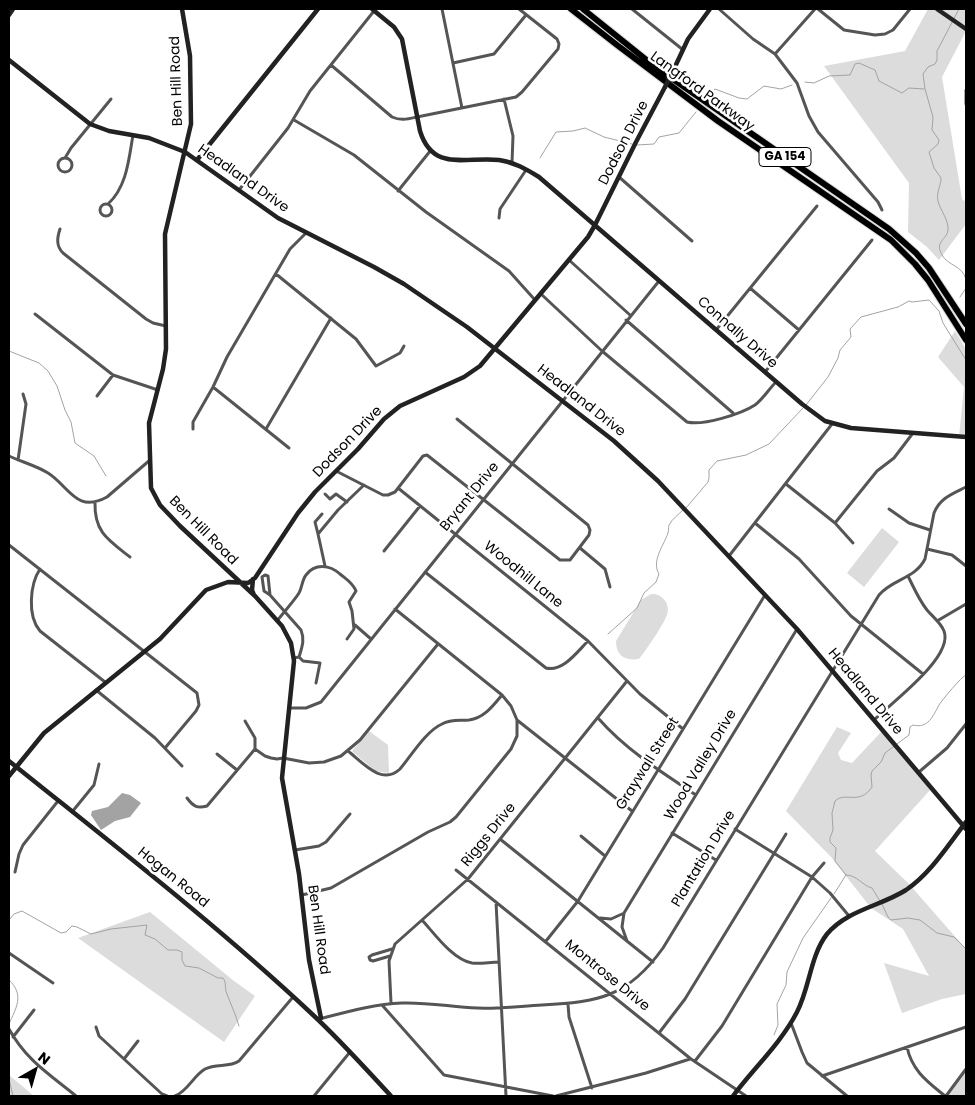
<!DOCTYPE html>
<style>
body{margin:0}
#map{position:relative;width:975px;height:1105px;overflow:hidden;background:#fff;font-family:Poppins,sans-serif}
canvas{display:block}
.frame{position:absolute;inset:0;border:10px solid #000;pointer-events:none}
.north{position:absolute;left:10px;top:1045px;width:50px;height:50px;-webkit-text-stroke:4px #fff;paint-order:stroke;rotate:38deg;font-size:14px;font-weight:700;line-height:20px;text-align:center;color:#000}
.north::after{content:'';display:block;margin:auto;width:18px;height:22px;background:#000;clip-path:polygon(50% 0,100% 100%,50% 72%,0 100%)}
</style>
<div id="map">
<canvas width="975" height="1105"></canvas>
<div class="frame"></div>
<div class="north">N</div>
</div>
<script>
const g = document.querySelector('canvas').getContext('2d');
g.lineJoin = 'round';
function fillPath(path, color) { g.fillStyle = color; g.fill(path, 'evenodd'); }
function stroke(path, color, width, dash) { g.strokeStyle = color; g.lineWidth = width; g.lineCap = dash ? 'butt' : 'round'; g.setLineDash(dash || []); g.stroke(path); }
function label(font, color, halo, rows, align = 'center') {
  g.font = font + ' Poppins,sans-serif'; g.lineWidth = 5; g.setLineDash([]); g.textBaseline = 'middle'; g.strokeStyle = halo; g.fillStyle = color; for (const [text, x, y, turn = 0] of rows) {
    g.save(); g.translate(x, y); g.rotate((+turn || 0) * Math.PI / 180); g.textAlign = isNaN(turn) ? turn : align; if (halo) g.strokeText(text, 0, 0); g.fillText(text, 0, 0); g.restore();
  }
}
fillPath(new Path2D(`
 M 928,9 L 966,9 L 966,31 L 942,77 L 962,199 L 966,202 L 966,224 L 939,260 L 927,247 L 908,232 L 909,183 L 824,66 L 905,51 Z
 M 955,331 L 966,349 L 966,438 L 959,437 L 964,387 L 938,357 Z
 M 882,528 L 899,542 L 864,587 L 847,573 Z
 M 651,594 C 662,593 671,604 667,615 C 662,627 647,649 639,659 C 625,661 616,656 616,641 L 641,600 Z
 M 837,727 L 851,733 L 838,753 L 841,760 L 852,763 L 882,731 L 931,789 L 875,851 L 909,884 L 966,949 L 966,994 L 942,999 L 902,1013 L 884,963 L 929,976 L 903,929 L 871,908 L 831,857 L 786,811 Z
 M 369,731 L 388,745 L 389,773 L 375,771 L 352,751 Z
 M 150,912 L 234,981 L 255,996 L 224,1042 L 78,938 Z
 M 966,1071 L 966,1096 L 946,1096 Z
 M 9,1075 L 34,1096 L 9,1096 Z`), '#dcdcdc');
fillPath(new Path2D(`
 M 122,793 L 130,795 L 141,803 L 130,817 L 115,821 L 101,830 L 91,815 L 92,811 L 108,807 Z`), '#a3a3a3');
stroke(new Path2D(`
 M 959,9 L 937,51 L 937,60 L 935,64 L 928,67 L 923,74 L 925,89 L 933,117 L 932,130 L 939,140 L 938,144 L 929,152 L 934,168 L 941,178 C 941,186 936,192 938,201 C 940,210 949,220 948,230 C 947,240 934,241 942,255 C 948,266 962,265 966,279
 M 805,82 L 814,83 L 829,76 L 850,75 L 855,64 L 859,63 L 875,70 L 879,81 L 902,93 L 909,88 L 924,89
 M 706,97 L 715,89 L 739,98 L 747,99 L 764,86 L 781,89 L 792,85
 M 637,145 L 654,144 L 659,137 L 679,133 L 696,112
 M 540,158 L 556,132 L 573,131 L 585,128 L 604,137 L 632,144
 M 960,297 L 966,288
 M 939,311 L 943,323 L 966,360
 M 9,351 L 39,363 L 48,371 L 57,386 L 65,410 L 71,422 L 75,443 L 94,456 L 106,476
 M 806,405 L 828,377 L 838,358 L 840,350 L 851,337 L 850,329 L 861,317 L 898,307 L 909,301 L 912,302 L 929,300 L 939,311
 M 686,508 L 708,482 L 709,478 L 709,470 L 717,461 L 746,455 L 769,444 L 803,408
 M 608,634 L 637,608 L 644,593 L 656,582 L 659,574 C 651,561 664,545 668,533 C 669,529 668,529 669,525 C 672,519 679,514 683,510
 M 834,894 L 846,875
 M 880,901 L 872,888 C 863,886 857,875 846,875 L 835,861 L 836,848 L 830,842 L 830,838 L 833,830 L 832,813 L 835,801 C 846,791 859,806 872,787 L 871,775 L 872,771 L 881,762 L 885,753 L 909,735 L 910,727 L 913,725 C 928,729 933,716 939,705 C 943,699 961,677 966,675
 M 882,904 L 888,917 L 891,920 L 908,918 L 920,920 L 937,933 L 954,937 L 966,949
 M 9,920 L 14,914 L 22,911 L 61,933 L 66,932 L 72,926 L 77,927 L 91,934 L 111,929 L 147,925 L 145,935 L 155,939 L 168,950 L 177,950 L 182,952 L 182,960 L 185,966 L 199,968 L 218,978 L 223,978 C 227,983 224,988 227,994 C 231,1005 236,1015 239,1026
 M 9,980 C 25,995 16,1008 9,1024
 M 774,1035 L 778,1025 L 777,1004 L 786,985 L 787,972 L 803,938 L 831,898
 M 9,1079 L 13,1096`), '#a3a3a3', 1);
const highway = new Path2D(`
 M 571,9 L 617,45 L 718,121 L 891,240 L 915,264 L 928,280 L 966,340
 M 583,9 L 654,66 L 889,229 L 916,253 L 929,268 L 966,324`);
stroke(highway, '#dbdbdb', 8);
stroke(new Path2D(`
 M 442,9 L 462,108
 M 632,9 L 682,49
 M 719,9 L 753,39 L 775,54 L 797,83 L 809,116 L 818,132 L 878,202 L 882,210
 M 818,9 L 844,30 L 875,35 L 885,34 L 893,30 L 910,9
 M 775,54 L 815,9
 M 453,63 L 494,54 L 526,15
 M 331,65 L 392,117 C 401,121 408,119 417,117 L 516,97 L 522,92 L 558,49 L 559,44 L 557,39 L 519,9
 M 966,90 L 966,104
 M 504,99 L 513,136 L 512,163
 M 294,120 L 354,155 L 426,212 L 509,271 L 535,300
 M 65,158 L 71,148 L 111,99
 M58 165a7 7 0 1 1 14 0a7 7 0 1 1-14 0Z
 M 619,177 L 692,241
 M 239,190 L 288,128 L 310,91 L 374,11
 M 398,191 L 431,150
 M100 210a6 6 0 1 1 12 0a6 6 0 1 1-12 0Z
 M 108,204 C 127,187 129,158 133,135
 M 499,218 L 500,209 L 526,170
 M 60,229 C 57,238 56,246 63,253 L 146,319 L 153,323 L 166,326
 M 569,260 L 630,315
 M 276,274 L 356,339 L 376,366 L 400,353 L 404,346
 M 750,288 L 799,330
 M 541,294 L 602,351 L 687,422 C 703,426 741,414 755,405 C 763,399 769,389 776,382
 M 35,314 L 113,375 L 158,390
 M 626,320 L 733,413
 M 716,330 L 817,206
 M 765,372 L 872,240
 M 213,387 L 289,448
 M 97,396 L 113,375
 M 193,429 L 193,422 L 213,387 L 227,357 L 290,249 L 306,233
 M 266,429 L 331,318
 M 9,456 C 22,462 37,466 48,473 C 69,486 76,514 107,497 L 150,460
 M 18,460 L 26,404 L 23,394
 M 336,471 L 383,495 L 388,495 L 395,492 L 423,456 L 427,455 L 560,560 L 570,560 L 589,535 L 590,530 L 588,525 L 457,419
 M 786,484 L 835,523 L 853,543
 M 398,488 L 588,641 L 640,694 L 683,729
 M 325,494 L 330,499 L 336,494 L 347,502
 M 95,502 C 94,532 108,540 130,557
 M 889,509 L 909,523 L 930,530
 M 755,523 L 799,559 L 851,616 L 923,674
 M 835,523 L 877,471 L 894,458 L 913,433
 M 318,534 L 315,522 L 322,514
 M 9,545 L 197,693 L 199,705 L 196,711 L 165,748
 M 580,548 L 605,569 L 610,587
 M 927,549 L 952,555 L 966,566
 M 384,551 L 420,506
 M 729,556 L 832,424
 M 325,566 L 318,534 L 338,510 L 364,485
 M 40,569 C 30,584 27,616 40,631 L 105,682
 M 425,572 L 546,668 C 563,672 577,652 588,641
 M 270,595 L 268,576 L 265,575 L 262,577 L 264,591 L 270,595 L 301,630 C 305,640 302,647 299,657 L 294,658
 M 395,609 L 502,695 L 511,706 L 517,720 L 632,811
 M 277,621 C 283,613 294,601 299,593 C 302,588 302,580 306,575 C 315,563 330,565 340,574 C 346,579 353,583 356,591 L 349,602 L 352,611 L 354,629 L 347,639
 M 937,621 L 966,604
 M 355,625 L 371,639
 M 299,657 L 303,661 L 320,663 L 316,683
 M 96,690 L 155,738 L 182,766
 M 289,708 L 306,708 L 321,702 L 659,281
 M 598,718 C 625,749 661,772 696,795
 M 874,720 C 891,703 954,657 944,631 C 941,623 933,617 927,610 C 919,600 914,588 908,576
 M 255,749 L 265,756 L 271,758 L 277,759 L 283,758 L 309,763 L 324,762 L 341,756 L 360,740 L 438,644
 M 348,751 C 363,763 382,786 400,769 C 411,756 426,731 442,724 C 451,719 459,721 469,720 C 484,718 493,706 502,695
 M 217,754 L 237,770
 M 919,772 L 947,748 L 966,724
 M 187,798 C 193,806 197,809 207,806 L 255,749 L 255,738 L 245,721
 M 72,812 L 94,785 L 99,764
 M 735,829 L 812,877 L 830,893 L 849,916
 M 672,833 L 716,860
 M 581,836 L 605,856
 M 500,839 L 653,962
 M 295,850 L 319,846 L 326,842 L 350,814
 M 456,870 L 691,1059 L 746,1096
 M 15,872 L 19,854 L 23,845 L 58,801
 M 302,895 L 331,888 L 428,832 L 450,822 L 456,817 L 511,749 L 517,736 L 517,720
 M 496,902 L 506,1096
 M 600,918 L 611,919 L 622,914
 M 422,920 C 434,933 453,960 472,963 C 481,964 490,962 499,962
 M 546,941 L 578,901 L 765,595
 M 627,941 L 622,927 L 624,913 L 797,629
 M 9,953 L 53,983
 M 390,956 L 373,961 L 370,960 L 369,957 L 372,955 L 392,949
 M 391,1003 L 389,961 L 395,944 L 468,879 L 627,681
 M 568,1004 L 569,1017 L 592,1088
 M 382,1005 L 444,1075 L 553,1096
 M 319,1019 C 346,1012 374,1004 402,1003 C 427,1002 452,1007 477,1008 C 499,1009 521,1006 542,1005 C 599,1002 628,997 663,948 L 879,595 C 892,579 915,579 925,559 L 934,513 C 940,498 952,494 966,487
 M 791,1023 L 802,1052 L 807,1063 L 847,1096
 M 96,1027 L 99,1036 L 162,1094 L 167,1096
 M 9,1029 C 26,1060 49,1074 76,1096
 M 659,1033 L 685,999 L 786,834
 M 13,1037 L 34,1010
 M 907,1047 C 912,1071 928,1082 945,1096
 M 124,1059 L 138,1041
 M 695,1061 L 722,1026 L 812,877 L 824,863
 M 822,1076 L 966,1027
 M 175,1096 C 188,1091 193,1076 205,1069 C 216,1063 229,1068 239,1061 L 293,997
 M 314,1096 L 350,1052
 M 556,1096 L 646,1073 L 690,1059
 M 946,1096 L 966,1069`), '#555', 3);
stroke(new Path2D(`
 M 182,9 L 190,56 L 191,124 L 165,234 L 166,349 L 163,369 L 149,423 L 151,488 L 160,505 L 180,526 L 255,596 L 282,626 L 291,643 L 294,661 L 282,778 L 299,874 L 309,960 L 321,1018
 M 372,9 L 394,27 L 402,39 L 420,131 C 433,173 467,156 499,160 C 514,162 526,169 539,177 L 802,404 L 825,421 L 851,428 L 966,437
 M 937,9 L 966,29
 M 9,15 L 13,9
 M 9,60 L 90,124 L 109,131 L 149,138 L 185,152 L 278,218 L 374,267 L 404,284 L 467,327 L 614,441 L 658,481 L 797,629 L 966,829
 M 673,71 L 688,39 L 710,9
 M 197,160 L 318,9
 M 253,579 L 252,590 L 254,595
 M 9,761 C 111,843 216,924 312,1014 C 340,1040 365,1068 391,1096
 M 9,776 L 44,733 L 160,639 L 206,590 L 228,582 L 248,583 L 255,578 L 298,513 L 315,492 L 358,449 L 384,419 L 400,406 L 464,377 L 480,366 L 588,237 L 595,225 L 636,142 L 665,87
 M 733,1096 C 754,1068 781,1043 797,1012 C 810,987 810,956 827,934 C 847,910 881,906 906,890 C 931,873 948,845 966,822`), '#222', 4.5);
stroke(highway, '#000', 6);
stroke(new Path2D(`
 M 665,87 L 673,71`), '#222', 4.5);
for (const [x, y, w] of [
 [785,157,52]
]) { const box = new Path2D(); box.roundRect(x - w / 2, y - 9.5, w, 19, 4); g.fillStyle = '#fff'; g.fill(box); stroke(box, '#000', 1); }
label('bold 12px', '#000', null, [
 ["GA 154",785,157]
]);
label('14px', '#000', '#fff', [
 ["Ben Hill Road",177,81,-92],
 ["Langford Parkway",702,92,36],
 ["Dodson Drive",624,143,-63],
 ["Headland Drive",243,179,35],
 ["Connally Drive",737,333,41],
 ["Headland Drive",581,401,38],
 ["Dodson Drive",348,442,-46],
 ["Bryant Drive",470,497,-51],
 ["Ben Hill Road",203,531,45],
 ["Woodhill Lane",523,575,39],
 ["Headland Drive",865,692,50],
 ["Graywall Street",648,764,-58],
 ["Wood Valley Drive",701,765,-59],
 ["Riggs Drive",489,835,-51],
 ["Plantation Drive",704,859,-59],
 ["Hogan Road",173,878,39],
 ["Ben Hill Road",318,930,82],
 ["Montrose Drive",607,976,39]
]);
</script>
